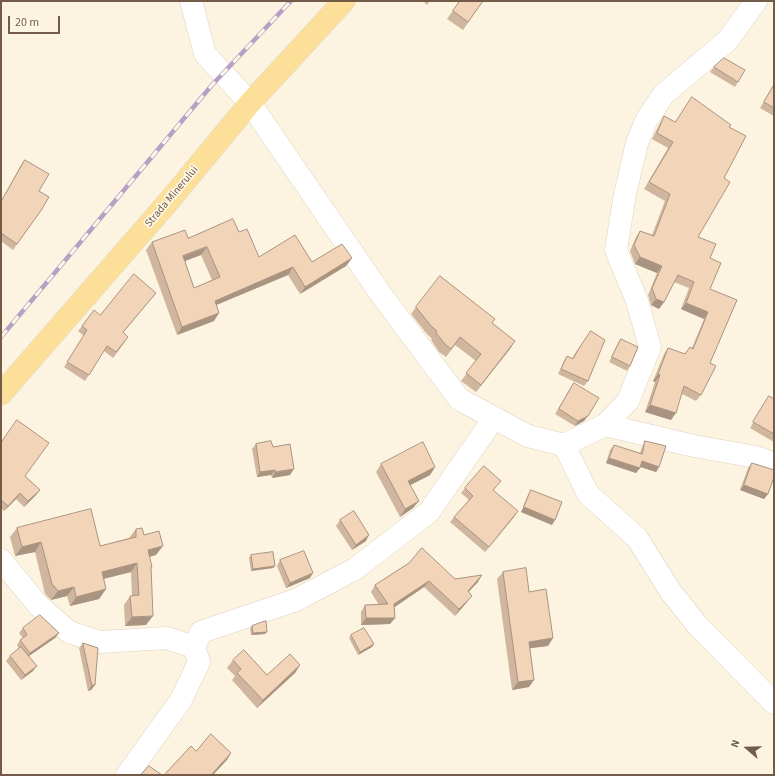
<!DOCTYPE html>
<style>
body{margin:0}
#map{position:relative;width:775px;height:776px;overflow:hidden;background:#fcf4e1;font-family:"Source Sans 3",sans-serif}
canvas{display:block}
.frame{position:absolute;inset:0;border:2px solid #735b48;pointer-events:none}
.north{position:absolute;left:727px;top:728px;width:40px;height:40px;-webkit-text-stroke:3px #fff8e7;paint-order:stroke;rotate:290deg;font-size:11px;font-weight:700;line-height:16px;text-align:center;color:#735b48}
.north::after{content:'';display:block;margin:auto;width:14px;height:18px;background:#735b48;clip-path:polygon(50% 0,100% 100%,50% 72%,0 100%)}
.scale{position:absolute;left:8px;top:16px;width:52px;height:18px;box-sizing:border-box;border:2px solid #735b48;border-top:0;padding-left:5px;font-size:12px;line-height:14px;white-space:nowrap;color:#735b48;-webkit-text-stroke:3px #fff8e7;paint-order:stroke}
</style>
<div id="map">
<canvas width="775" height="776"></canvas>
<div class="frame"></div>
<div class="north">N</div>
<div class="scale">20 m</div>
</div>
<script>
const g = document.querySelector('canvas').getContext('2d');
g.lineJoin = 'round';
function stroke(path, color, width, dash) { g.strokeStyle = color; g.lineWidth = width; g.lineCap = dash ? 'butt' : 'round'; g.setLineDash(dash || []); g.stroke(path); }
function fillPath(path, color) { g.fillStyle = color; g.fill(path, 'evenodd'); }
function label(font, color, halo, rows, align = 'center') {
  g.font = font + ' "Source Sans 3",sans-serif'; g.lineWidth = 3.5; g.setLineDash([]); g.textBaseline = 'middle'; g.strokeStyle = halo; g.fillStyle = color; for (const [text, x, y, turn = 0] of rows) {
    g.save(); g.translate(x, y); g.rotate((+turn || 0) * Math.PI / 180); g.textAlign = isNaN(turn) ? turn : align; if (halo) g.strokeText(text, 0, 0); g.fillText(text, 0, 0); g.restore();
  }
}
const minor = new Path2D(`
 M 191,1 L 205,54 L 250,103 L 380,293 L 459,399 L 528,436 L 564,445 L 605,425 L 628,401 L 650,347 L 637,301 L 616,250 L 625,194 L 637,143 L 647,119 L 664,94 L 727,41 L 756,1
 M 605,425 L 694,446 L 756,457 L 774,464
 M 564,445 L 588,494 L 637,538 L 671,592 L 698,626 L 774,703
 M 1,560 L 38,605 L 69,632 L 100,642 L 167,638 L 194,647 L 199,662 L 181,700 L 127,775
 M 194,647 L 201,632 L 296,600 L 355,569 L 429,512 L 494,418`);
const major = new Path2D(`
 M 1,394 L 169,201 L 250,103 L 344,1`);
stroke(minor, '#e0d0bd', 23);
stroke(major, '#ddd8d3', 23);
stroke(minor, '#fff', 22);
stroke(major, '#fcdf98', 22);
const rail = new Path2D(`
 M 1,337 L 212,85 L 291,1`);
stroke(rail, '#b7a0c5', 4.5);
stroke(rail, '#fff8e7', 3, [9]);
fillPath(new Path2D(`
 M 423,1 L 430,1 L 427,5 Z
 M 460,1 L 483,1 L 463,30 L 447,19 Z
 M 714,67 L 738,82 L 735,87 L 710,72 Z
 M 774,84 L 774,116 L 760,108 Z
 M 664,116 L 675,122 L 729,127 L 724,178 L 698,237 L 710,258 L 710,363 L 701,395 L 696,401 L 682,394 L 671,420 L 645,412 L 655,382 L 653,381 L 664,354 L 668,348 L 685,354 L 690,347 L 692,348 L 704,319 L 681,309 L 689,288 L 674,282 L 664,302 L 659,309 L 651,305 L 648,295 L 657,273 L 635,264 L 630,251 L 636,237 L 640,231 L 652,235 L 665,201 L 644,189 L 668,148 L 652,139 L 660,123 Z
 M 25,160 L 39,191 L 42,209 L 13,250 L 1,241 L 1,202 L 21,165 Z
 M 239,232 L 259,257 L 312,262 L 352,258 L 346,266 L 300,294 L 288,275 L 216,305 L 214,321 L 177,335 L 146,250 L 152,242 ZM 201,255 L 212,280 L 194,288 L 185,261 Z
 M 156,293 L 123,333 L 125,342 L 113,358 L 104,351 L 85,381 L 64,367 L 84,336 L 78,331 L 82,326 L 100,315 Z
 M 416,307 L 492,323 L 515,341 L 476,392 L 461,381 L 476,361 L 455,345 L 446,357 L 439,352 L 431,340 L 432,339 L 426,333 L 411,314 Z
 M 591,331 L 588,381 L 584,386 L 558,374 L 564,361 L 567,356 L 572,359 L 574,355 Z
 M 621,339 L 630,366 L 627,371 L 609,362 L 618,344 Z
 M 574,383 L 584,421 L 575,426 L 555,414 Z
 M 769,396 L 774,399 L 774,442 L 750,428 Z
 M 645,441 L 659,467 L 656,472 L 640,467 L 636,473 L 606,463 L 610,450 L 614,445 L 640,453 L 642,447 Z
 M 1,443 L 25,476 L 40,490 L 36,495 L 24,507 L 16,499 L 4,511 L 1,508 Z
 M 256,444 L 273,447 L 290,475 L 272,478 L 271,475 L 257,477 L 252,449 Z
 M 752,463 L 768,494 L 764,499 L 740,490 L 748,468 Z
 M 381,464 L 435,467 L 430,475 L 410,485 L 413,508 L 400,517 L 376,472 Z
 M 497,486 L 493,490 L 514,517 L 485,552 L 450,522 L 454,517 L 469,500 L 461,493 L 465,488 Z
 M 531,490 L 552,525 L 521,512 L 528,495 Z
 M 340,520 L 366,541 L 352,550 L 336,526 Z
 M 17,528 L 100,546 L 129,538 L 136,529 L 144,535 L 156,555 L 149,557 L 152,567 L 151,568 L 146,625 L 125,626 L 124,605 L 130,596 L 132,596 L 131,572 L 103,579 L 106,589 L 99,599 L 70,606 L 67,596 L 51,600 L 45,594 L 35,552 L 15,556 L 10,537 Z
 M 251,555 L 275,566 L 273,568 L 251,571 L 249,558 Z
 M 280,560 L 310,578 L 286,588 L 277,566 Z
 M 409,563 L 455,579 L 478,582 L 468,592 L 467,602 L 455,616 L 424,587 L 394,607 L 395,618 L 390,624 L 361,625 L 361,612 L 365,605 L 379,605 L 371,592 L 375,585 Z
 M 503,572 L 529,592 L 553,638 L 548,646 L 530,648 L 534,680 L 529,687 L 512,690 L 497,579 Z
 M 252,626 L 267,632 L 265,634 L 251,635 L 250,629 Z
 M 23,628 L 59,633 L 55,638 L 29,656 L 33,671 L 21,680 L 6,661 L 10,656 L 19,649 L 17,645 L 20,640 L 23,638 L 19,633 Z
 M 351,635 L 372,647 L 358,655 L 349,638 Z
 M 83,643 L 95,685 L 91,690 L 88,691 L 79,648 Z
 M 233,660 L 267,675 L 300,665 L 295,673 L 257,708 L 232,680 L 235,676 L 227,668 Z`), '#d0b69e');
fillPath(new Path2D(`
 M 207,247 L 201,255 L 177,264 L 183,256 Z
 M 640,257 L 662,266 L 657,273 L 635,264 Z
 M 352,258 L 346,266 L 300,294 L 305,287 Z
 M 293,267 L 288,275 L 209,308 L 215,301 Z
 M 656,299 L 664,302 L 659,309 L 651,305 Z
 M 686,303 L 708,312 L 704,319 L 681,309 Z
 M 219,313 L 214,321 L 177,335 L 182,327 Z
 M 515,341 L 510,349 L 476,392 L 481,385 Z
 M 658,374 L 660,375 L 655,382 L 653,381 Z
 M 650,405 L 676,413 L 671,420 L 645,412 Z
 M 588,416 L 584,421 L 575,426 L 578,421 Z
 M 609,458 L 640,468 L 636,473 L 606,463 Z
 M 642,461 L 659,467 L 656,472 L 638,466 Z
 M 435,467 L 430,475 L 403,489 L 408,481 Z
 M 294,469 L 290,475 L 272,478 L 275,472 Z
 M 275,470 L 271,475 L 257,477 L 260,472 Z
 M 744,485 L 768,494 L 764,499 L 740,490 Z
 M 40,490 L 36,495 L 24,507 L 28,501 Z
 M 20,493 L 16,499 L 4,511 L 8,506 Z
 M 419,501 L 413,508 L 400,517 L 405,509 Z
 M 524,507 L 555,520 L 552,525 L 521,512 Z
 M 518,511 L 514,517 L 485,552 L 489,547 Z
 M 369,535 L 366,541 L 352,550 L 356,545 Z
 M 41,542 L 35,552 L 15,556 L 22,547 Z
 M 163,546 L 156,555 L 141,559 L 148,550 Z
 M 137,563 L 131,572 L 95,581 L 102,572 Z
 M 275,566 L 273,568 L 251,571 L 253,569 Z
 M 313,573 L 310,578 L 286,588 L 290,583 Z
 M 482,575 L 478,582 L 463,598 L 468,591 Z
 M 429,581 L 424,587 L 389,611 L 394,604 Z
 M 74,587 L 67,596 L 51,600 L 58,591 Z
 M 106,589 L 99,599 L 70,606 L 76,597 Z
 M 472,596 L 467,602 L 455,616 L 459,609 Z
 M 153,616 L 146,625 L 125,626 L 132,617 Z
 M 366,618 L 395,618 L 390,624 L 361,625 Z
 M 267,632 L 265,634 L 251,635 L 253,633 Z
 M 59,633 L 55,638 L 26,658 L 30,653 Z
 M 553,638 L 548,646 L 524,649 L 529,642 Z
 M 374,644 L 372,647 L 358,655 L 360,652 Z
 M 300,665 L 295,673 L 257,708 L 263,700 Z
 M 37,666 L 33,671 L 21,680 L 25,675 Z
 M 534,680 L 529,687 L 512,690 L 518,682 Z
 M 92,685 L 95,685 L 91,690 L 88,691 Z
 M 231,753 L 227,760 L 213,775 L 211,775 Z`), '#a99481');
const building = new Path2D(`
 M 460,1 L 483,1 L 468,22 L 453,11 Z
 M 724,58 L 745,70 L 738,82 L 714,67 Z
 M 774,85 L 774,108 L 764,102 Z
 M 692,97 L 731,125 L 729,127 L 746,136 L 724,178 L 730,182 L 698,237 L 716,244 L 710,258 L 721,263 L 710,289 L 737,300 L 710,363 L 716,366 L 701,395 L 684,386 L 676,413 L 650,405 L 660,375 L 658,374 L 668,348 L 685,354 L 690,347 L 693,349 L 708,312 L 686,303 L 694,282 L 678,275 L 664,302 L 656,299 L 652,288 L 662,266 L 640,257 L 634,245 L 640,231 L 654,236 L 670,194 L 649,182 L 673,142 L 657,133 L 664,116 L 675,122 Z
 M 25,160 L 49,174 L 39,191 L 49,197 L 42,209 L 17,244 L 1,233 L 1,202 Z
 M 233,219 L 239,232 L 247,229 L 259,257 L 295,235 L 312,262 L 342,244 L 352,258 L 305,287 L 293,267 L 215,301 L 219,313 L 182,327 L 152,242 L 185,230 L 188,238 ZM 207,247 L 220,277 L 194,288 L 183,256 Z
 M 134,274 L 156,293 L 123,332 L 128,337 L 116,352 L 107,346 L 89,375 L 67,362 L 87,330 L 82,326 L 94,310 L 100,315 Z
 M 440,276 L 495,319 L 492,323 L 515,341 L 481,385 L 466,373 L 481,354 L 460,337 L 451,349 L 445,344 L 436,333 L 437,331 L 431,326 L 416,307 Z
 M 591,331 L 605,340 L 588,381 L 561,369 L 567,356 L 573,359 L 578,350 Z
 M 621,339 L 638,347 L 630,366 L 612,357 Z
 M 574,383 L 599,398 L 588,416 L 578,421 L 559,409 Z
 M 769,396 L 774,399 L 774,434 L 753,422 Z
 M 17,420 L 49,443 L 25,476 L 40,490 L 28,501 L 20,493 L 8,506 L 1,500 L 1,443 Z
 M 271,441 L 273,447 L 290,444 L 294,469 L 275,472 L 275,470 L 260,472 L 256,444 Z
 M 645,441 L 666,446 L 659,467 L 642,461 L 640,468 L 609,458 L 614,445 L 642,454 Z
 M 423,442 L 435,467 L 408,481 L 419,501 L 405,509 L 381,464 Z
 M 752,463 L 774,470 L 774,477 L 768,494 L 744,485 Z
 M 484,466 L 501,481 L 493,490 L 518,511 L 489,547 L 454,517 L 473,496 L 465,488 Z
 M 531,490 L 562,502 L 555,520 L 524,507 Z
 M 91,509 L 100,546 L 136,537 L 136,529 L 142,528 L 144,535 L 159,531 L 163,546 L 148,550 L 152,567 L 151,567 L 153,616 L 132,617 L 130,596 L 139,595 L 137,563 L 102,572 L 106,589 L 76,597 L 74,587 L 58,591 L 52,584 L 41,542 L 22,547 L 17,528 Z
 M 354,511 L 369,535 L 356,545 L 340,520 Z
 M 422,548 L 455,579 L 482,575 L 468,591 L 472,596 L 459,609 L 429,581 L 394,604 L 395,618 L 366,618 L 365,605 L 388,604 L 375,585 L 409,563 Z
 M 304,551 L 313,573 L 290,583 L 280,560 Z
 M 273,552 L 275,566 L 253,569 L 251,555 Z
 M 526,568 L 529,592 L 546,589 L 553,638 L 529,642 L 534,680 L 518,682 L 503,572 Z
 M 40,615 L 59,633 L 30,653 L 20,640 L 27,635 L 23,628 Z
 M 266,621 L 267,632 L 253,633 L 252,626 Z
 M 364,628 L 374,644 L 360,652 L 351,635 Z
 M 83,643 L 98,648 L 95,685 L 92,685 Z
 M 21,647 L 37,666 L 25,675 L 10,656 Z
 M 244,650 L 267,675 L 290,654 L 300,665 L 263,700 L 237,673 L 241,669 L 233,660 Z
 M 211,734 L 231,753 L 211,775 L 164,775 L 191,746 L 196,751 Z
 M 149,766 L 162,775 L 141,775 Z`);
fillPath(building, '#f2d4b8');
stroke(building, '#a99481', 1);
label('11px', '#735b48', '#fff8e7', [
 ["Strada Minerului",172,197,-50]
]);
</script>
